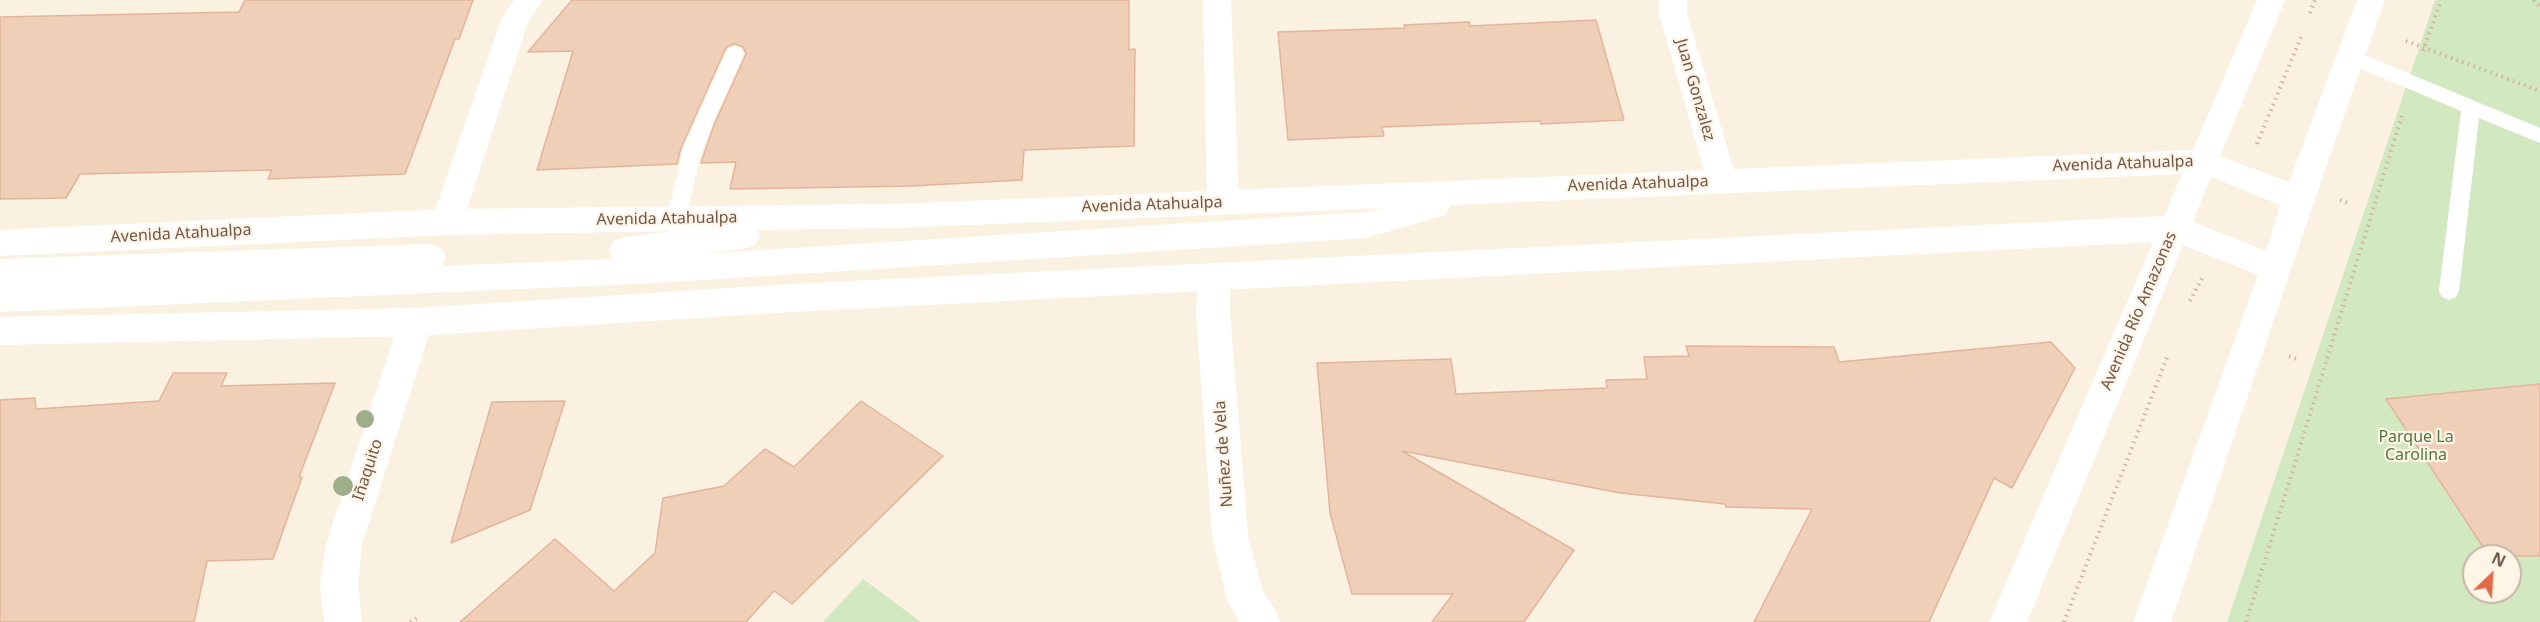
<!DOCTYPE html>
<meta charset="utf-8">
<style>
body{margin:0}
#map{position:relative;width:2540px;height:622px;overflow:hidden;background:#fbf1e1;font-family:"Noto Sans",sans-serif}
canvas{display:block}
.north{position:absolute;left:2462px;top:544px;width:60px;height:60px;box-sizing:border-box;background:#fff5e7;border:2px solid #c6b6a8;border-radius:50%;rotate:25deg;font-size:16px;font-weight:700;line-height:24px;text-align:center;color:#715749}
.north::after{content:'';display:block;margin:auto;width:21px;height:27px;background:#e26a49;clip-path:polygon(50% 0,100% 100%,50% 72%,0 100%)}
</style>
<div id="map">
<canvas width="2540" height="622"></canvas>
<div class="north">N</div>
</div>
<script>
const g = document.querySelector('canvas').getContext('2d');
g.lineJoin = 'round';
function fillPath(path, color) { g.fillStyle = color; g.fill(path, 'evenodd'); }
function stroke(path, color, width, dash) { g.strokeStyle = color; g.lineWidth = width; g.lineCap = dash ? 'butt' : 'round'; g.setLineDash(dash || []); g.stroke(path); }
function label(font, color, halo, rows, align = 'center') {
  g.font = font + ' "Noto Sans",sans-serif'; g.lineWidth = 4.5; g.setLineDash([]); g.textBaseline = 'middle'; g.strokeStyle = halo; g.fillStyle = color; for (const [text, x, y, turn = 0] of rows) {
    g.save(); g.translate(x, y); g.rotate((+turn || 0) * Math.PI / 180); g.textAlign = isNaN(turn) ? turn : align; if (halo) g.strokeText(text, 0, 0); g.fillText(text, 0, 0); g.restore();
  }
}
fillPath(new Path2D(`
 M 2435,0 L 2540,0 L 2540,622 L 2227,622 ZM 2474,556 L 2510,556 L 2510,592 L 2474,592 Z
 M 863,579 L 921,622 L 823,622 Z`), '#d1e8c0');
const building = new Path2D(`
 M 245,0 L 473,0 L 459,39 L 455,39 L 405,174 L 268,179 L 272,170 L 80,174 L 66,198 L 0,199 L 0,17 L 239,12 Z
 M 572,0 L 1129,0 L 1129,50 L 1135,49 L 1134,146 L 1024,150 L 1022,180 L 912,186 L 730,189 L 736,162 L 701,163 L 714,125 L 746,54 L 743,47 L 734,44 L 727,47 L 724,52 L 681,148 L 677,164 L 537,170 L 573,51 L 528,52 Z
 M 1596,20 L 1624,120 L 1541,124 L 1540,121 L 1382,127 L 1384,136 L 1288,140 L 1278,32 L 1405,28 L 1404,25 L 1469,22 L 1470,26 Z
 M 2051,342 L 2075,368 L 2012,488 L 1994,478 L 1929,622 L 1754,622 L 1812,509 L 1726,507 L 1725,504 L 1620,493 L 1402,451 L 1574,550 L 1524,622 L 1432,622 L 1453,594 L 1352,594 L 1330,513 L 1317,363 L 1451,359 L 1456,394 L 1607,388 L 1606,380 L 1647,379 L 1644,357 L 1689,356 L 1686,346 L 1834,347 L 1839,362 Z
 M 173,373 L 227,373 L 221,386 L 335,383 L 299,477 L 302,477 L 273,559 L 207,561 L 194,622 L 0,622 L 0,400 L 35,398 L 36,409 L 159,401 Z
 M 2540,384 L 2540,556 L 2489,556 L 2386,399 Z
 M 565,401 L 530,510 L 451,543 L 492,402 Z
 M 861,401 L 943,456 L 792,604 L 774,591 L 746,622 L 460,622 L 555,539 L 614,591 L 655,553 L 663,498 L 724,486 L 765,449 L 794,467 Z`);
fillPath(building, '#f0cfb9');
stroke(building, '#e2b59a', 1.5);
stroke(new Path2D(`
 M 2534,0 L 2540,7
 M 2310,13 L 2315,0
 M 2406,41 L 2540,91
 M 2423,51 L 2441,0
 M 2257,144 L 2301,37
 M 2340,200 L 2350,204
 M 2190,301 L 2202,278
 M 2289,356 L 2299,360
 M 410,622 L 420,617
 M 2064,622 L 2168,355
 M 2246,622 L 2403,112`), '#d4b29d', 4, [1.5, 4.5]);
fillPath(new Path2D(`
 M 735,46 L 741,48 L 744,53 C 731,84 714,116 703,148 C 694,173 694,200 681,225 L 674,227 L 667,225 L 664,219 L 672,197 L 683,149 L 726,53 L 729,48 Z
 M 2352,50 L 2540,128 L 2540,143 L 2479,118 L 2459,291 L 2456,297 L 2449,300 L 2442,297 L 2439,291 L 2461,111 L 2345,62 L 2343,57 L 2345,52 Z`), '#fff');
fillPath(new Path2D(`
 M 514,0 L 543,0 L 528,22 L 463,222 L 458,231 L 447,235 L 436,231 L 431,222 L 501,20 Z
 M 1203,0 L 1231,0 L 1239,203 L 1234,212 L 1223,215 L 1212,212 L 1207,203 Z
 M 1659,0 L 1687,0 L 1687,14 L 1737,180 L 1733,188 L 1722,192 L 1711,188 L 1707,180 L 1659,14 Z
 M 1214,265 L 1225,269 L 1230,278 L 1230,312 L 1248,536 L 1263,592 L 1275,609 L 1281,622 L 1239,622 L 1227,600 L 1212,536 L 1196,312 L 1198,278 L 1203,269 Z
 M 416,308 L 428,312 L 433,322 L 362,544 L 358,585 L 362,622 L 324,622 L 320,585 L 326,544 L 399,322 L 404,312 Z`), '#fff');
fillPath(new Path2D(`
 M 2257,0 L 2285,0 L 2220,156 L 2289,182 L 2357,0 L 2385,0 C 2311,206 2242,415 2171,622 L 2133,622 L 2258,275 L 2183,245 L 2027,622 L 1989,622 L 2153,242 L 792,312 L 416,336 L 0,345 L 0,317 L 416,308 L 792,284 L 2164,216 L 2182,174 L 1450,205 L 1446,215 L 1366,238 L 655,283 L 0,312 L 0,259 L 430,244 L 441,248 L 446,257 L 442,266 L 613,259 L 609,250 L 614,241 L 625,237 L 674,231 L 447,235 L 0,256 L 0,230 L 447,209 L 896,204 L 2193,150 ZM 2211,177 L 2280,205 L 2266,251 L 2193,222 ZM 1384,208 L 1366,212 L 698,254 L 744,249 L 755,245 L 760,236 L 757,230 L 896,228 Z`), '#fff');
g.fillStyle = '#9eae8a';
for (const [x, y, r] of [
 [365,419,9],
 [343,486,10]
]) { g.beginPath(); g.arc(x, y, r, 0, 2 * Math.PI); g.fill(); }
label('16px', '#715749', '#fff5e7', [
 ["Juan Gonzalez",1695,90,74],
 ["Avenida Atahualpa",2123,164,-2],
 ["Avenida Atahualpa",1638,184,-2],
 ["Avenida Atahualpa",1152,205,-2],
 ["Avenida Atahualpa",667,219,-1],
 ["Avenida Atahualpa",181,234,-3],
 ["Avenida Río Amazonas",2139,311,-67],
 ["Nuñez de Vela",1224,454,-94],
 ["Iñaquito",368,470,-72]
]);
label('16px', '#527842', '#fff5e7', [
 ["Parque La",2416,437],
 ["Carolina",2416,455]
]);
</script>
